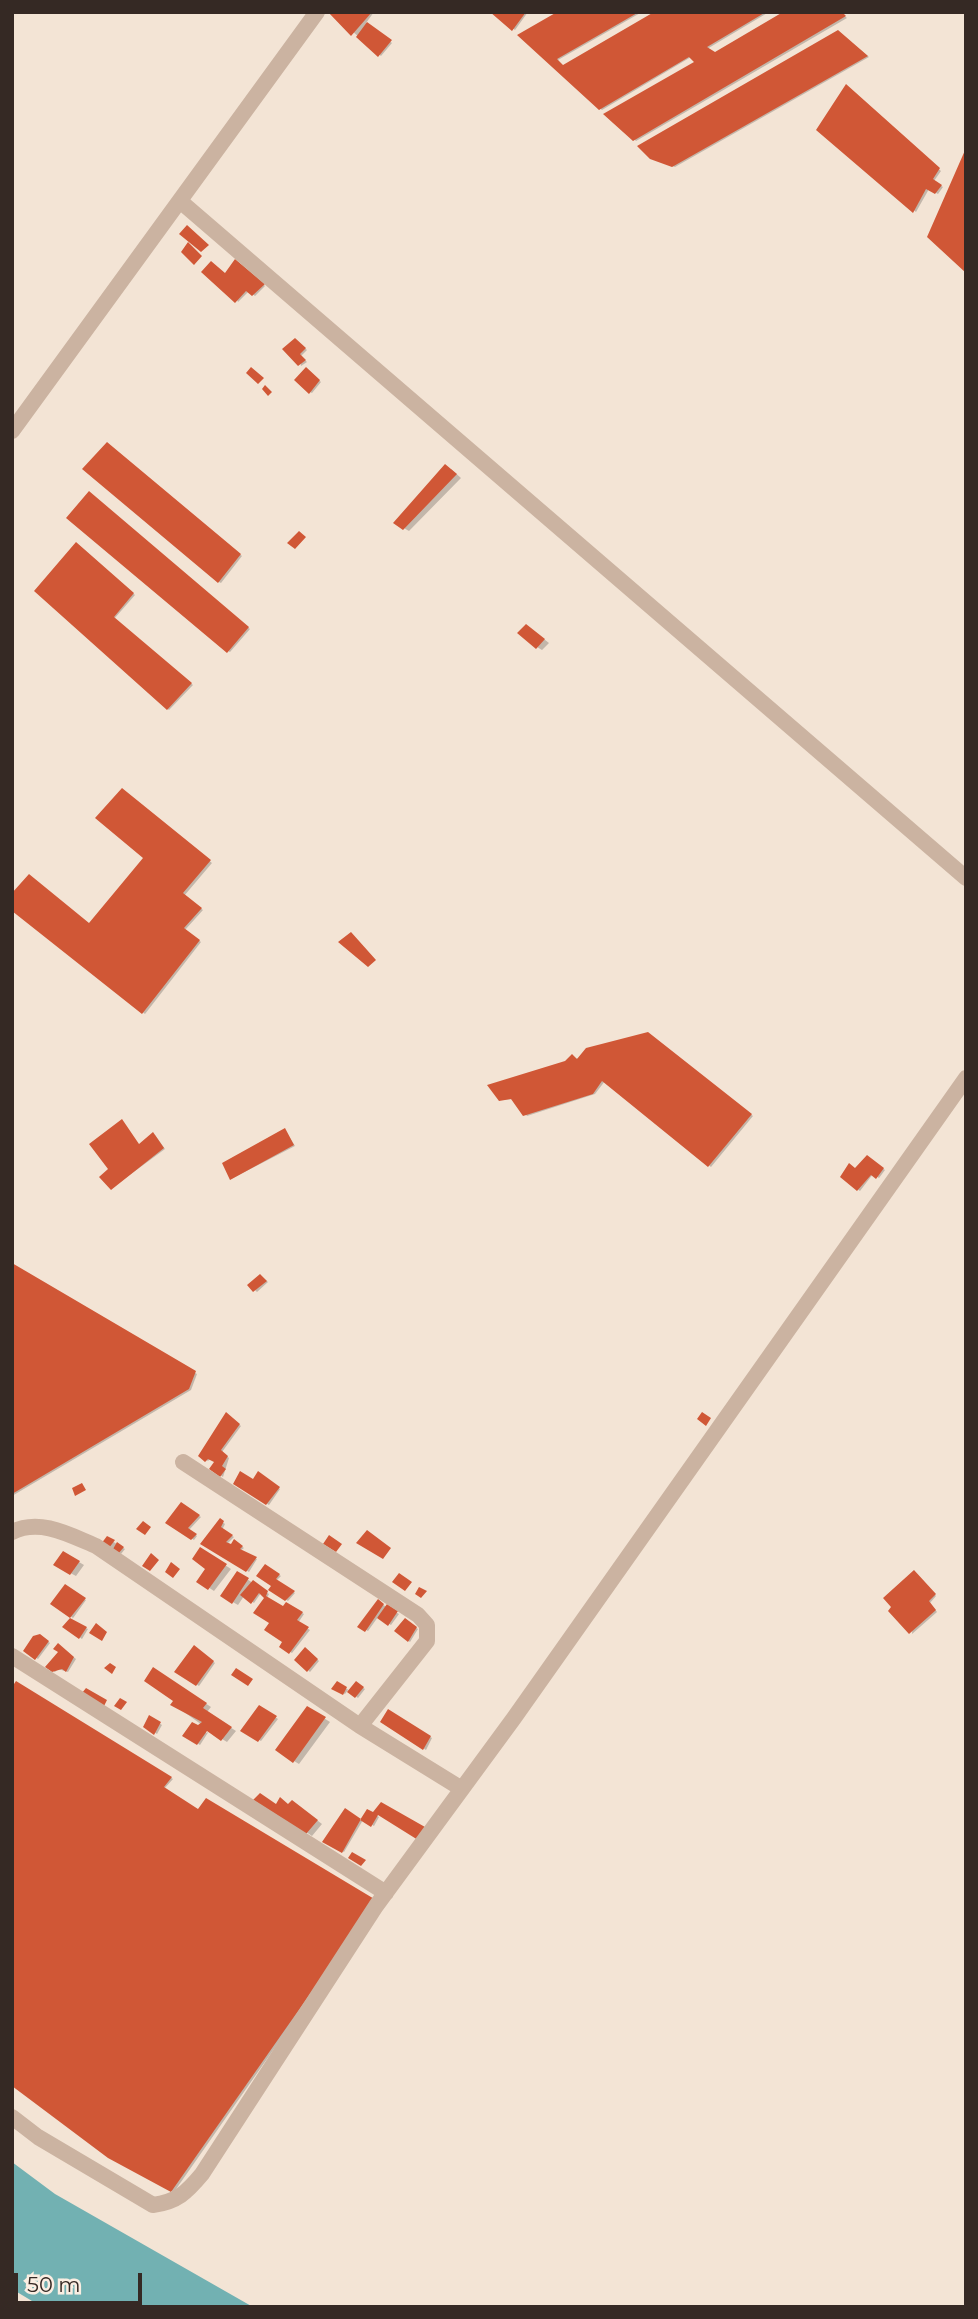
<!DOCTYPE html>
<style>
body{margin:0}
#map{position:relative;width:978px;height:2319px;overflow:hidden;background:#f3e4d5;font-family:Montserrat,sans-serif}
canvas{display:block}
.frame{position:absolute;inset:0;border:14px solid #352924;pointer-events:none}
.scale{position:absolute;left:14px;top:2273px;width:128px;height:32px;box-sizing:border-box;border:4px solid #352924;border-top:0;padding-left:9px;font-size:21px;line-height:24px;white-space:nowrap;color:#352924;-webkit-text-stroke:5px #faeee2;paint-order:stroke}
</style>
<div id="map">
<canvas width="978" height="2319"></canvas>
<div class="frame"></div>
<div class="scale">50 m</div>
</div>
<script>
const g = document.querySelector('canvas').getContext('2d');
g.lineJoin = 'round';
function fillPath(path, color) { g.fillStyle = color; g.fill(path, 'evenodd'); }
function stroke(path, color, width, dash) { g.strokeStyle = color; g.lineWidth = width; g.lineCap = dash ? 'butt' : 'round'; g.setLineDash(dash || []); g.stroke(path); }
fillPath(new Path2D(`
 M 12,2162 L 55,2194 L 253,2307 L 42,2307 L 12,2289 Z`), '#72b1b2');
fillPath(new Path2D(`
 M 330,12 L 374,12 L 366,23 L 392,43 L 381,56 Z
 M 493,12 L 528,12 L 515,30 Z
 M 561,12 L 642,12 L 558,60 L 564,67 L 658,12 L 769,12 L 707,49 L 715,54 L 840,12 L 847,18 L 636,141 L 634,139 L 696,63 L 691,57 L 602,110 L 520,35 Z
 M 840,33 L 869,57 L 675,167 L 654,159 Z
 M 848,87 L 941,171 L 934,181 L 943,187 L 938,194 L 929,189 L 916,212 L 818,130 Z
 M 238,262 L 265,286 L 255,296 L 249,291 L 238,302 L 226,275 Z
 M 297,341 L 307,350 L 301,356 L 307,362 L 301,366 Z
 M 308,370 L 321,382 L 312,393 L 310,392 Z
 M 109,445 L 242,556 L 221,583 L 219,582 Z
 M 451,469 L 461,478 L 409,531 L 395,523 Z
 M 91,495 L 250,629 L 230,652 L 228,651 Z
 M 79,545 L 135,595 L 114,619 L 193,685 L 169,710 L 36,591 Z
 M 531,629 L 549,643 L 542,650 L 537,647 Z
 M 122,790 L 212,863 L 184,896 L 203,910 L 185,930 L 201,942 L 145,1014 L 12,909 L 90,925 L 146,857 Z
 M 651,1035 L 753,1116 L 711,1167 L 605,1081 L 595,1094 L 527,1116 L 513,1099 L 500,1100 L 566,1062 Z
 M 285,1130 L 295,1146 L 231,1179 Z
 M 155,1135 L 165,1149 L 112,1188 L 110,1170 Z
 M 868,1157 L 885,1170 L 879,1178 L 873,1174 L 860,1191 L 842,1177 L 856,1170 Z
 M 12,1265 L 197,1374 L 191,1390 L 12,1496 Z
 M 262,1277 L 268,1282 L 257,1292 L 250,1285 Z
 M 226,1414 L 241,1426 L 222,1452 L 229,1458 L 223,1477 L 211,1469 L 216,1461 L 211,1458 L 208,1461 L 200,1455 Z
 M 259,1473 L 280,1489 L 269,1505 L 235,1484 L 253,1481 Z
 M 181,1504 L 201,1517 L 189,1530 L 197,1536 L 194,1540 L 168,1523 Z
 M 220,1520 L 225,1524 L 222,1530 L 234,1537 L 227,1544 L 232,1546 L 235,1541 L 244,1548 L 240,1551 L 257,1559 L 249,1572 L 202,1544 Z
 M 107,1538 L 125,1549 L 121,1554 L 103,1543 Z
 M 64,1553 L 84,1565 L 76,1576 L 55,1565 Z
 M 216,1559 L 231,1569 L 214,1591 L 199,1581 Z
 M 266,1566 L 281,1576 L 276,1581 L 295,1593 L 288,1601 L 271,1589 L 274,1585 Z
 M 238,1573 L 269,1594 L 267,1598 L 284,1608 L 287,1604 L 304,1614 L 298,1623 L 310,1630 L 292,1653 L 281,1646 L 285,1641 L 272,1623 L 267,1598 L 261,1593 L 254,1603 L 244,1596 L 238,1605 L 222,1596 Z
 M 916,1574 L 936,1596 L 930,1603 L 937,1612 L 912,1634 Z
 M 65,1586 L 86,1600 L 71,1621 L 88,1629 L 82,1639 L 65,1627 L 73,1618 L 53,1604 Z
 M 378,1602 L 399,1614 L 391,1625 L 378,1617 L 368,1631 L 359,1626 Z
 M 405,1620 L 418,1629 L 410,1642 L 397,1631 Z
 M 40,1635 L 50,1643 L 38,1659 L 25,1651 Z
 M 60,1646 L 76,1659 L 68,1672 L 58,1669 L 55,1672 L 48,1667 L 61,1652 Z
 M 195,1647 L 215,1663 L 199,1686 L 177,1671 Z
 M 308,1650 L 319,1661 L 310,1672 L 297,1659 Z
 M 154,1669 L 211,1707 L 207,1712 L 236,1731 L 227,1742 L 209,1731 L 200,1745 L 185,1735 L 193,1724 L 207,1733 L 209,1730 L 173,1704 L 176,1700 Z
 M 17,1683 L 173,1779 L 164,1789 L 198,1811 L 376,1903 L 174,2192 L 109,2157 Z
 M 338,1683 L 350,1691 L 356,1683 L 365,1689 L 358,1698 L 348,1690 L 345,1694 L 334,1689 Z
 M 259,1707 L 278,1719 L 261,1741 L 243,1730 Z
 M 308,1708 L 330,1722 L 299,1764 L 294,1761 Z
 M 388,1711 L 432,1738 L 426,1750 L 382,1721 Z
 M 150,1717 L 162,1725 L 157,1734 L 145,1726 Z
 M 297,1805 L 322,1824 L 312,1836 L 280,1814 L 289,1806 Z
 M 345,1810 L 362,1821 L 368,1811 L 379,1817 L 374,1826 L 363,1820 L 344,1852 L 325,1842 Z`), '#0003');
fillPath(new Path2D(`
 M 328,12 L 372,12 L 351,36 Z
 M 490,12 L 526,12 L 512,31 Z
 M 557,12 L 639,12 L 557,59 L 563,65 L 654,12 L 766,12 L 707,47 L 715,52 L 783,12 L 842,12 L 846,16 L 633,141 L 603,114 L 694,62 L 689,57 L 599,110 L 517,35 Z
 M 367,22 L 392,40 L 378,57 L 356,37 Z
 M 838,30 L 868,56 L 672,167 L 650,159 L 637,146 Z
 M 846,84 L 940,168 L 933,179 L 942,185 L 935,194 L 926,189 L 913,213 L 816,130 Z
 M 966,148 L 966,273 L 927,237 Z
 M 187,225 L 209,245 L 201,252 L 179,234 Z
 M 188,242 L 202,256 L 194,265 L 181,252 Z
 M 235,259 L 265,284 L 252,296 L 246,291 L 235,303 L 201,272 L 211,261 L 225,273 Z
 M 295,338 L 306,348 L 300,354 L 306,360 L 298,366 L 282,349 Z
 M 251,367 L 264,378 L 258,384 L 246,373 Z
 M 306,367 L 320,380 L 309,394 L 294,380 Z
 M 265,385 L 272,392 L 268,396 L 262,389 Z
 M 107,442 L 241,554 L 218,583 L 82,469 Z
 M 445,464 L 457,474 L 403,530 L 393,523 Z
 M 89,491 L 249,627 L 227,653 L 66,518 Z
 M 299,531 L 306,537 L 295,549 L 287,543 Z
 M 76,542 L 134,593 L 114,617 L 192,683 L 167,710 L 34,591 Z
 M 526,624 L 545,639 L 536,649 L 517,633 Z
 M 122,788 L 211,860 L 183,893 L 202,908 L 184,928 L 200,940 L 142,1014 L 12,911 L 12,893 L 29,874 L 89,923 L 143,858 L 95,818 Z
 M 351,932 L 376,960 L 368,967 L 338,942 Z
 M 648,1032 L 752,1114 L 708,1167 L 602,1081 L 593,1094 L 523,1116 L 511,1099 L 499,1101 L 487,1085 L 565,1061 L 572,1054 L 577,1059 L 586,1048 Z
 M 122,1119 L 139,1144 L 153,1132 L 164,1148 L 111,1190 L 99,1177 L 108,1169 L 89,1144 Z
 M 285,1128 L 294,1145 L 230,1180 L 222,1163 Z
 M 867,1155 L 884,1168 L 876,1179 L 871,1175 L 857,1191 L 840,1177 L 849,1163 L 855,1168 Z
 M 12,1263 L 196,1371 L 189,1389 L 12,1494 Z
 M 260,1274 L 267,1281 L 253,1292 L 247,1285 Z
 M 226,1412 L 240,1424 L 221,1450 L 228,1456 L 222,1466 L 226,1469 L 220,1477 L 209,1469 L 214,1462 L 208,1459 L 205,1462 L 198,1456 Z
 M 702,1412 L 711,1418 L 706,1426 L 697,1419 Z
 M 240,1471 L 253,1479 L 258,1471 L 280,1487 L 266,1505 L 233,1484 Z
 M 82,1483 L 86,1490 L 75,1496 L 72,1488 Z
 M 181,1502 L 200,1515 L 188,1528 L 197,1534 L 191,1540 L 165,1523 Z
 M 220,1518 L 224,1521 L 221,1527 L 233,1535 L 226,1542 L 231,1544 L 234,1539 L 243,1546 L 240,1549 L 257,1557 L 246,1572 L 200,1544 Z
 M 143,1521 L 151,1527 L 145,1535 L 136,1529 Z
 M 367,1530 L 391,1548 L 383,1559 L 356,1543 Z
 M 329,1535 L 342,1544 L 336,1552 L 323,1544 Z
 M 107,1536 L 115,1540 L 109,1548 L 101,1544 Z
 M 117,1542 L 124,1547 L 118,1554 L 113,1549 Z
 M 200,1547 L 227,1564 L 208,1590 L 196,1582 L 205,1569 L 192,1559 Z
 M 63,1551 L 80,1561 L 70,1575 L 53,1565 Z
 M 151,1553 L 159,1560 L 150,1571 L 142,1566 Z
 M 171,1562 L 180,1569 L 173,1578 L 165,1572 Z
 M 265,1564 L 280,1574 L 276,1579 L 295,1591 L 285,1601 L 268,1590 L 271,1586 L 256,1576 Z
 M 914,1570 L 936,1594 L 929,1601 L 936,1610 L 909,1634 L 888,1611 L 891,1607 L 883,1598 Z
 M 237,1571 L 249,1578 L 232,1604 L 220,1596 Z
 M 399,1573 L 412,1582 L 405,1591 L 392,1582 Z
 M 253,1580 L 268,1591 L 266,1596 L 283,1606 L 286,1602 L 303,1612 L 297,1620 L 309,1627 L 289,1654 L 279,1647 L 282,1642 L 264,1630 L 269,1623 L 253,1613 L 264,1598 L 259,1593 L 251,1604 L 240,1595 Z
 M 65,1584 L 86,1598 L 70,1618 L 50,1604 Z
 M 419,1587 L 427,1591 L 421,1598 L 415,1594 Z
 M 378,1599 L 384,1604 L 365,1632 L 357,1627 Z
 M 387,1604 L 398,1611 L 388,1626 L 377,1618 Z
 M 70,1618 L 87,1627 L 79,1639 L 62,1627 Z
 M 405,1618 L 417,1627 L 408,1642 L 394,1631 Z
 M 96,1623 L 107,1632 L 102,1641 L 89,1633 Z
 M 40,1634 L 49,1641 L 35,1660 L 23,1651 L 33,1636 Z
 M 58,1643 L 74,1657 L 66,1672 L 62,1669 L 52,1672 L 45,1667 L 58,1652 L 53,1649 Z
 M 194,1645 L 214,1661 L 196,1686 L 174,1672 Z
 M 305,1647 L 318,1659 L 307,1672 L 294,1660 Z
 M 110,1663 L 116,1667 L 112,1674 L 104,1668 Z
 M 153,1667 L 207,1703 L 203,1708 L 232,1727 L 221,1741 L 207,1731 L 197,1745 L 182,1736 L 192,1722 L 198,1725 L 202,1722 L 170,1705 L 173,1701 L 144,1681 Z
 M 236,1668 L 253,1679 L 248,1686 L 231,1675 Z
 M 16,1681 L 172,1777 L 164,1787 L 198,1809 L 206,1798 L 376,1900 L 171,2192 L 108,2158 L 12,2086 L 12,1687 Z
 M 337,1681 L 347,1687 L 343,1695 L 331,1689 Z
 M 356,1681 L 364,1687 L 355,1698 L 347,1692 Z
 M 86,1688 L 107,1700 L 104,1706 L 82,1693 Z
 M 120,1698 L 127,1702 L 121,1710 L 114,1706 Z
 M 259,1705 L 277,1716 L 258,1742 L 240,1731 Z
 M 307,1706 L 326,1717 L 293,1763 L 275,1750 Z
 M 388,1709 L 431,1736 L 423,1750 L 380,1722 Z
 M 149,1715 L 161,1722 L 154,1735 L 143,1727 Z
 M 260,1793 L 276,1804 L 280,1797 L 288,1804 L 292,1800 L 318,1820 L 306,1834 L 253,1800 Z
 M 381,1802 L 425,1827 L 418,1840 L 378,1815 L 371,1827 L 360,1820 L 367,1809 L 373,1812 Z
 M 345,1808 L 361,1819 L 342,1853 L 322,1842 Z
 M 352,1852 L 366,1860 L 361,1866 L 348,1858 Z`), '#d05736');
stroke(new Path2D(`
 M 180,201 L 966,878
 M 12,431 L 317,12
 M 183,1462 L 418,1615 L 427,1625 L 427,1641 L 360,1726
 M 12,1532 C 40,1518 70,1535 96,1546 L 360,1726 L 462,1789
 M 12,1656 L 386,1893
 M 12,2117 L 38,2137 L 153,2205 C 177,2202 187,2192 202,2174 L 376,1906 L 514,1718 L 966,1078`), '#cbb3a1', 16);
</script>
